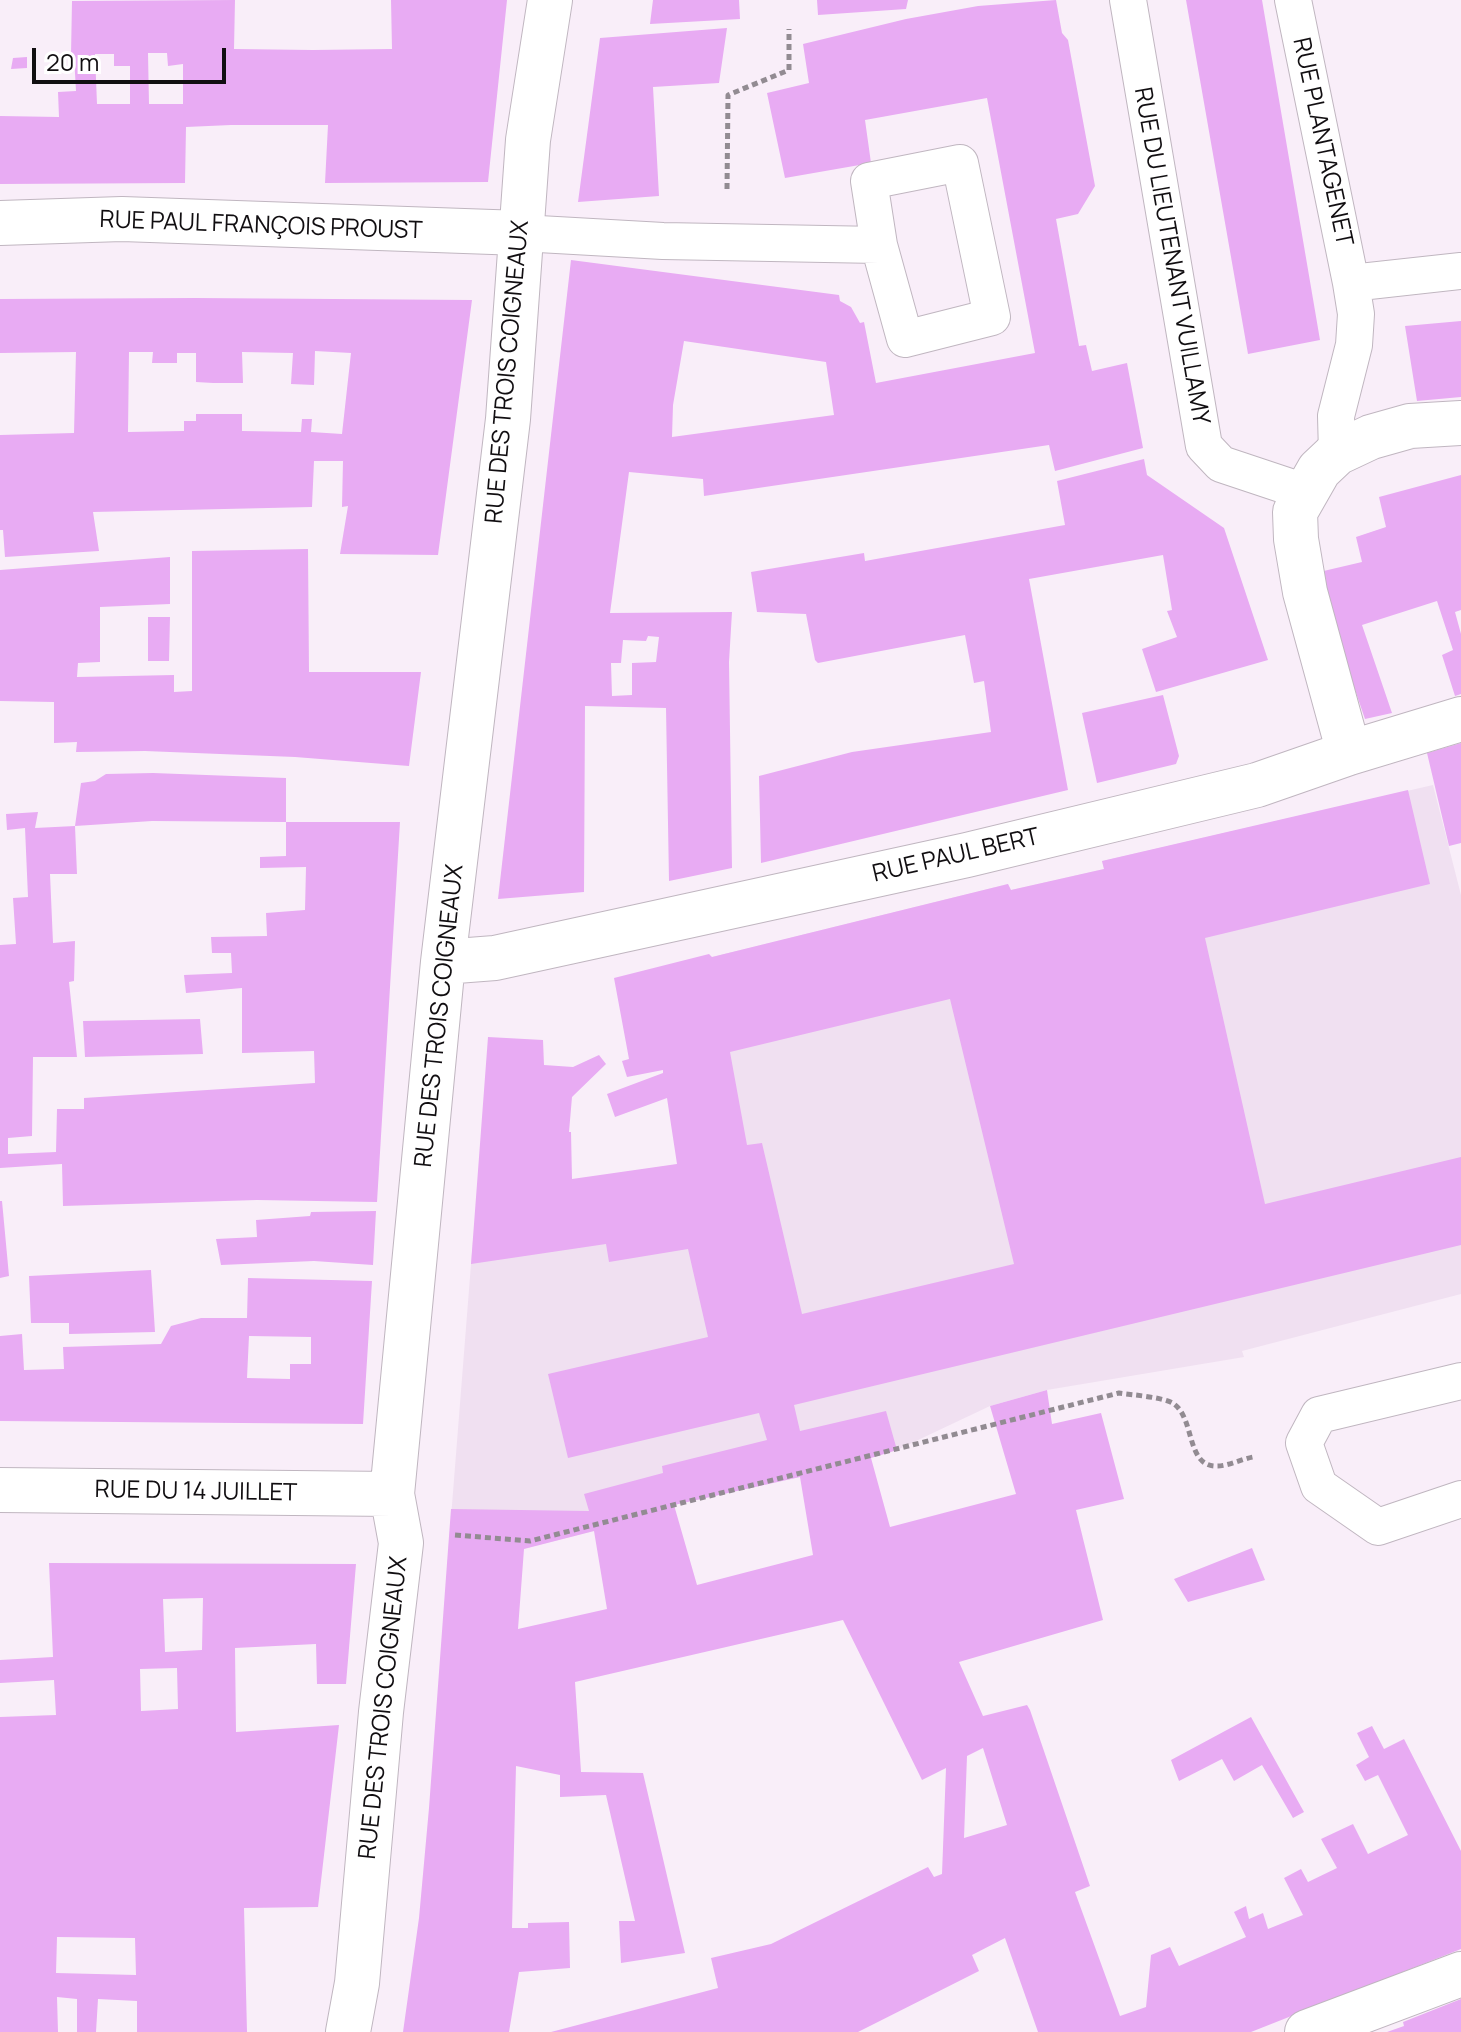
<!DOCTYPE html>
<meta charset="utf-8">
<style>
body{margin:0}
#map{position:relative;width:1461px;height:2032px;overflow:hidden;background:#f9eef9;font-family:Manrope,sans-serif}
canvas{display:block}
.scale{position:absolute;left:32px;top:48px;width:194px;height:36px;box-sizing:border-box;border:4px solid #110e11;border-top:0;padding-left:10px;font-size:24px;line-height:28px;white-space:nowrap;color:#110e11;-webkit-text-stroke:6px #fff;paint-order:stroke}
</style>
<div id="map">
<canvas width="1461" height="2032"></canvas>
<div class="scale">20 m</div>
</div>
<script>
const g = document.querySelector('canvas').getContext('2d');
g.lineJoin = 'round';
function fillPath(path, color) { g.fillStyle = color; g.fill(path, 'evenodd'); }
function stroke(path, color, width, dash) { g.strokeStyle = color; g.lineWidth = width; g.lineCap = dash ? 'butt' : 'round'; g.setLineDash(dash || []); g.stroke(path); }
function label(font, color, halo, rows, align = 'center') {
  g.font = font + ' Manrope,sans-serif'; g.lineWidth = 6; g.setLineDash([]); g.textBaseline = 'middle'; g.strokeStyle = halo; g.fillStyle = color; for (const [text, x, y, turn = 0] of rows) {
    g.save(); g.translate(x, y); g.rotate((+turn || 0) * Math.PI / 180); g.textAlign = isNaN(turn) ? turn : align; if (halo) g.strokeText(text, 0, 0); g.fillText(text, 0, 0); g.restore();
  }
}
fillPath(new Path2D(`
 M 1433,785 L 1461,895 L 1461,1294 L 1242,1351 L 1244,1357 L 1047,1390 L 990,1406 L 897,1450 L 800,1477 L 674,1505 L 594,1531 L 447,1568 L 473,1239 L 594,1177 L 718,1158 L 712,957 L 1008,884 L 1011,890 L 1104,869 L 1102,861 Z`), '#f0e0f1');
fillPath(new Path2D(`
 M 235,0 L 234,49 L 313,50 L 392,49 L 391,0 L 507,0 L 488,182 L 325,183 L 328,125 L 231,125 L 186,127 L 185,183 L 0,184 L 0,116 L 59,117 L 58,92 L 76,91 L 74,55 L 71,55 L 72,1 ZM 148,53 L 167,53 L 168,66 L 183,64 L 183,104 L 149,104 ZM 95,54 L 114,54 L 114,66 L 130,66 L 130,104 L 97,104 Z
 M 653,0 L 739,0 L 740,19 L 650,24 Z
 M 817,0 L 908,0 L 906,9 L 818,15 Z
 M 1056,0 L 1062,33 L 1068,40 L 1095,186 L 1078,214 L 1056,219 L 1071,302 L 1079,346 L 1086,345 L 1092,371 L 1127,363 L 1143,448 L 1055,471 L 1049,445 L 704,496 L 703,479 L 629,472 L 610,613 L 732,612 L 729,662 L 732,868 L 669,881 L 666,708 L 585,706 L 584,892 L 498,899 L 571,260 L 839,295 L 840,301 L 851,307 L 860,323 L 864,322 L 876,383 L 1035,353 L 987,98 L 865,120 L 871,163 L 785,178 L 767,93 L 809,83 L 803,44 L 906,19 L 978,6 ZM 684,341 L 826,362 L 834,415 L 672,437 L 673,405 ZM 648,636 L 659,637 L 656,662 L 632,663 L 632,695 L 612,696 L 611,663 L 621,663 L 623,640 L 646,641 Z
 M 1186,0 L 1262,0 L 1320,340 L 1248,354 Z
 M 727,28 L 719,83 L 653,87 L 659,196 L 578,202 L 600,38 Z
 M 27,57 L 27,68 L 11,69 L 13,58 Z
 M 195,298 L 472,300 L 438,555 L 340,554 L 348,506 L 342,507 L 343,461 L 314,461 L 312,507 L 93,512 L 99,551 L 5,557 L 3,530 L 0,530 L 0,435 L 74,433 L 76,352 L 0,353 L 0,299 ZM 315,351 L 351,353 L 342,434 L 311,432 L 312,419 L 302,419 L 301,432 L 242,431 L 242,414 L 196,414 L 196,421 L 184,421 L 184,431 L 128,432 L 129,352 L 153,352 L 152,363 L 177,363 L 177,353 L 196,353 L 196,382 L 213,383 L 243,383 L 242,352 L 293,353 L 291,384 L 314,385 Z
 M 1461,321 L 1461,397 L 1417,401 L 1405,326 Z
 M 1144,459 L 1147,475 L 1224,528 L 1268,660 L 1156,692 L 1142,649 L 1177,637 L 1167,611 L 1172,610 L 1163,555 L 1029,579 L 1068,790 L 761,863 L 759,776 L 852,752 L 991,732 L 984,681 L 974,683 L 965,635 L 818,663 L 815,660 L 806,614 L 757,612 L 751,572 L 864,553 L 865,561 L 1065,525 L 1057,481 Z
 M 1461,475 L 1461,610 L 1455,612 L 1461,634 L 1461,694 L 1455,696 L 1442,655 L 1453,650 L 1437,601 L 1362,625 L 1392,713 L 1365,719 L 1315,573 L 1362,562 L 1356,537 L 1386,527 L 1379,497 Z
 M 308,549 L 309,672 L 421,672 L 409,766 L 295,757 L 145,751 L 76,752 L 77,742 L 54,743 L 54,702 L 0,701 L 0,570 L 170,557 L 170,604 L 100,607 L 100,662 L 78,663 L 77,677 L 174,675 L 174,692 L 192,691 L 192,551 Z
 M 148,617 L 170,617 L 169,661 L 148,661 Z
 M 1163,695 L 1179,756 L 1176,764 L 1097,783 L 1082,713 Z
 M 1461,743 L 1461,843 L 1449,846 L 1427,753 Z
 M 153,773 L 286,778 L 286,822 L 152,821 L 75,826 L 81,783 L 95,781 L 106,774 Z
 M 1408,790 L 1430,884 L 1205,938 L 1265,1204 L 1461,1157 L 1461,1245 L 794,1405 L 800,1431 L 886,1411 L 897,1450 L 871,1458 L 890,1527 L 1016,1494 L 990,1406 L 1047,1390 L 1052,1424 L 1101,1413 L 1124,1499 L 1076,1510 L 1103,1620 L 959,1662 L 983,1716 L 1027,1705 L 1030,1710 L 1090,1886 L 1075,1892 L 1120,2016 L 1146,2007 L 1151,1955 L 1170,1947 L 1179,1966 L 1246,1937 L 1234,1912 L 1246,1906 L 1249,1919 L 1263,1913 L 1268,1929 L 1303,1915 L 1284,1878 L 1301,1869 L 1308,1882 L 1337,1868 L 1321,1839 L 1353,1824 L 1368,1854 L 1408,1835 L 1378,1775 L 1365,1781 L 1356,1765 L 1369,1757 L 1357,1733 L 1372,1726 L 1384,1749 L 1404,1739 L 1461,1851 L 1461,1949 L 1251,2032 L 1038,2032 L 1005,1938 L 972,1955 L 979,1971 L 858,2032 L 551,2032 L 718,1988 L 711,1958 L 771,1944 L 928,1867 L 934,1877 L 942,1874 L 946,1768 L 922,1780 L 843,1620 L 575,1682 L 581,1772 L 643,1773 L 685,1953 L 621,1963 L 619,1921 L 635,1921 L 606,1795 L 560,1797 L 560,1775 L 516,1766 L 512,1928 L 528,1928 L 528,1923 L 569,1922 L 570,1968 L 519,1972 L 509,2032 L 403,2032 L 419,1918 L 429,1808 L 451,1509 L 589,1511 L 584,1494 L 663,1473 L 662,1466 L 767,1440 L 759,1413 L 568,1458 L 548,1374 L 708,1337 L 688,1249 L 609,1262 L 606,1244 L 471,1264 L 488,1037 L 543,1040 L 544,1065 L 573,1067 L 599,1055 L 606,1064 L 572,1097 L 569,1132 L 571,1132 L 572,1179 L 677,1164 L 667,1098 L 615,1117 L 607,1094 L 663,1073 L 663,1070 L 627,1077 L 622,1061 L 629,1059 L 614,978 L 709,954 L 712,957 L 1008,884 L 1011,890 L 1104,869 L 1102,861 ZM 950,999 L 1014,1264 L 802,1314 L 762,1143 L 747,1145 L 730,1052 ZM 800,1477 L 813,1555 L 697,1585 L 674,1505 ZM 594,1531 L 607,1609 L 518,1629 L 524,1549 ZM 983,1748 L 1007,1825 L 964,1838 L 967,1756 Z
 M 38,812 L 35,828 L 75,826 L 77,874 L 50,874 L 53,943 L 75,941 L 74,981 L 69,982 L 77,1057 L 33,1057 L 32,1136 L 8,1138 L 8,1154 L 56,1152 L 57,1109 L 84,1109 L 84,1098 L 315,1083 L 314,1051 L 242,1053 L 242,988 L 186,993 L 184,975 L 232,973 L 231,953 L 212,953 L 211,937 L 267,936 L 266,913 L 305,910 L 306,867 L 260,868 L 260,857 L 286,856 L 286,822 L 400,822 L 377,1202 L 257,1200 L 63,1206 L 62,1164 L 0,1168 L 0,945 L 16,944 L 13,898 L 28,897 L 25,828 L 7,830 L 6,814 Z
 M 200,1019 L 203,1054 L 85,1057 L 83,1021 Z
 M 0,1201 L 2,1201 L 9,1276 L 0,1278 Z
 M 376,1211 L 373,1265 L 314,1261 L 221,1265 L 216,1239 L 257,1237 L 256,1220 L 310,1216 L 311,1212 Z
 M 151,1270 L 155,1332 L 69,1334 L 69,1323 L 31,1323 L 29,1276 Z
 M 248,1278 L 372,1281 L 363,1424 L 0,1421 L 0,1336 L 22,1334 L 24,1370 L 64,1369 L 63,1347 L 161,1344 L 171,1326 L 201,1318 L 247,1318 ZM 249,1336 L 311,1337 L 311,1364 L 290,1364 L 290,1379 L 247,1378 Z
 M 1252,1548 L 1265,1580 L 1188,1602 L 1174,1579 Z
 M 49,1563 L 356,1564 L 346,1684 L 317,1684 L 316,1644 L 235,1648 L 236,1732 L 339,1725 L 318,1907 L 244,1908 L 247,2032 L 137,2032 L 137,2001 L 98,1999 L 96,2032 L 77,2032 L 77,1999 L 57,1997 L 58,2032 L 0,2032 L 0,1717 L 56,1715 L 54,1680 L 0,1683 L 0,1660 L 53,1657 ZM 203,1598 L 202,1650 L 165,1652 L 163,1599 ZM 177,1668 L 178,1709 L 141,1711 L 140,1669 ZM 57,1937 L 135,1938 L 136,1975 L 56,1973 Z
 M 1251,1717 L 1304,1812 L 1293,1818 L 1262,1765 L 1234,1781 L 1222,1759 L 1179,1781 L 1171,1760 Z
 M 1461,1999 L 1461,2032 L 1387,2032 L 1404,2026 L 1403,2022 Z`), '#e8abf3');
const service = new Path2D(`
 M 1128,0 L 1204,446 L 1221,464 L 1305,492
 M 1293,0 L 1351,283
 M 960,163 L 992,317 L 905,339 L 879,245 L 869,181 Z
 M 521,233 L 663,241 L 879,245
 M 1337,453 L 1336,416 L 1354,345 L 1356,314 L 1351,283 L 1461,271
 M 1461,1381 L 1319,1415 L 1304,1443 L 1319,1486 L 1378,1527 L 1461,1499`);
const minor = new Path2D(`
 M 0,223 L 122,219 L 521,233
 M 1349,753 L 1305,592 L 1296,539 L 1295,512 L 1319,470 L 1337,453 L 1371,437 L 1410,426 L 1461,423
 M 443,962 L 495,958 L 967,855 L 1257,785 L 1349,753 L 1461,719
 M 0,1490 L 392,1494
 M 348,2032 L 357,1983 L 381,1712 L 401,1543 L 392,1494 L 443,962 L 508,419 L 528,140 L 550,0
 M 1307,2032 L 1461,1974`);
stroke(service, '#c0b6c0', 38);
stroke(minor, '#c0b6c0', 46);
stroke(new Path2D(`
 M 727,189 L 728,95 L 789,70 L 789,29
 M 455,1535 L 530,1541 L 1119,1393 C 1132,1395 1164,1397 1174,1404 C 1195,1419 1186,1467 1217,1466 C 1228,1466 1242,1459 1253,1457`), '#928b92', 5, [6, 4]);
stroke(service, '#fff', 36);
stroke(minor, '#fff', 44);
label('24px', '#110e11', '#fff', [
 ["RUE PLANTAGENET",1322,142,78],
 ["RUE PAUL FRANÇOIS PROUST",261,226,2],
 ["RUE DU LIEUTENANT VUILLAMY",1171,256,80],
 ["RUE DES TROIS COIGNEAUX",508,372,-85],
 ["RUE PAUL BERT",956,856,-13],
 ["RUE DES TROIS COIGNEAUX",440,1016,-84],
 ["RUE DU 14 JUILLET",196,1492,1],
 ["RUE DES TROIS COIGNEAUX",384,1708,-84]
]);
</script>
